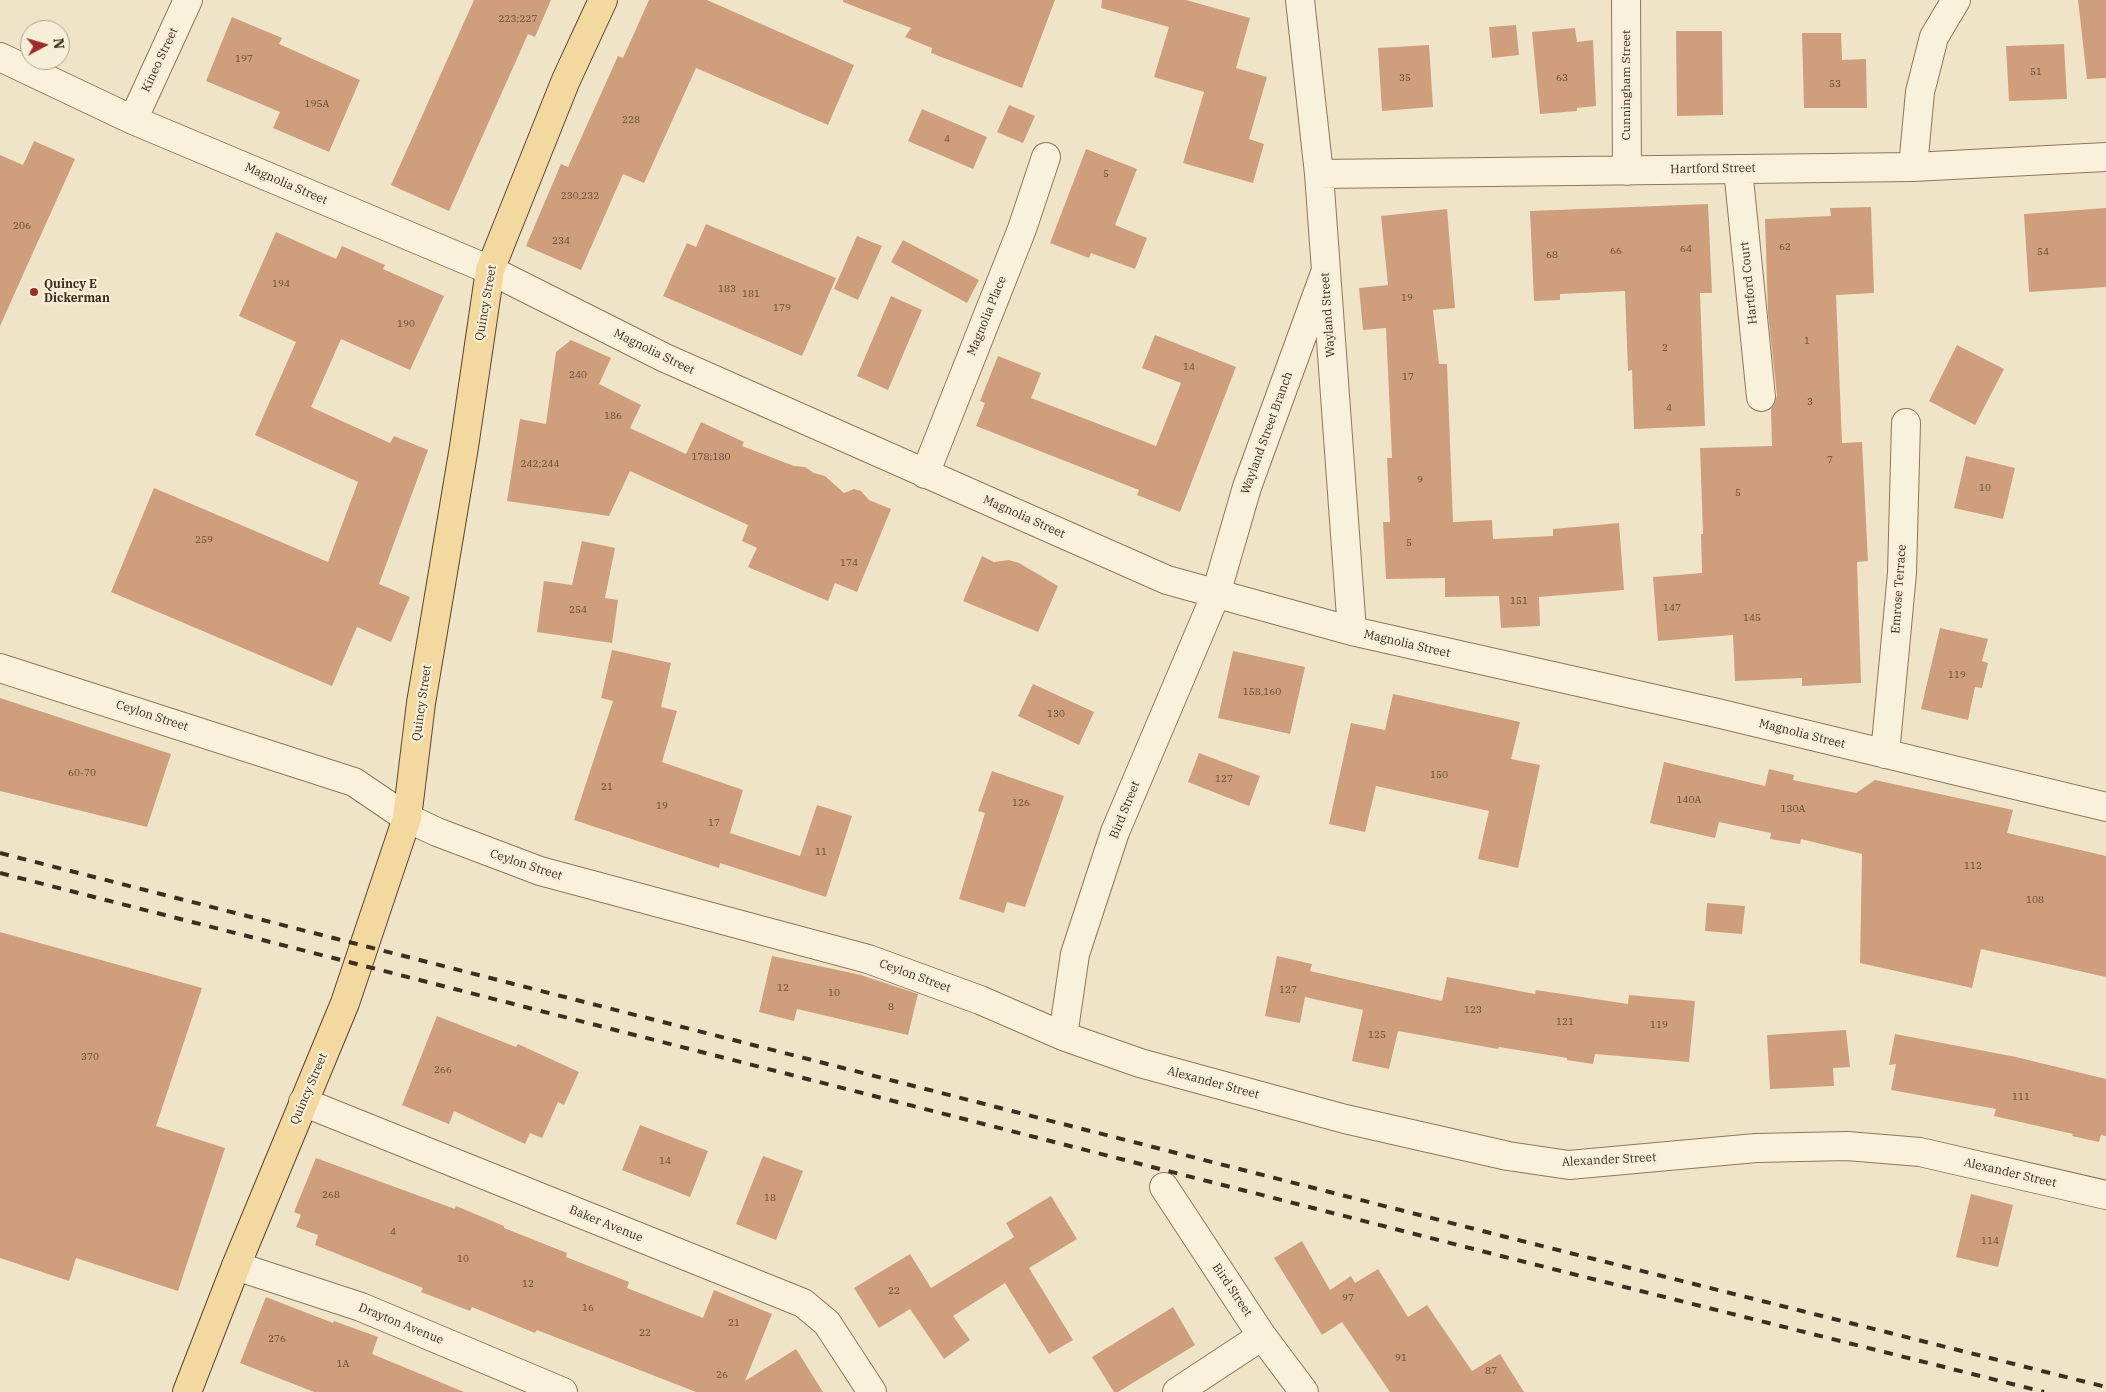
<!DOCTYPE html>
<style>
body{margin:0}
#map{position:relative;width:2106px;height:1392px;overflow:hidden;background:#f0e4c8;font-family:"IBM Plex Serif",serif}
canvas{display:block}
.north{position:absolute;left:20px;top:20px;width:50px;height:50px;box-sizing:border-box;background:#f7eed8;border:1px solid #ada18e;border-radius:50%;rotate:84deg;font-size:14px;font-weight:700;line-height:20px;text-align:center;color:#3d2e20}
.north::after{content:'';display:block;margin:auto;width:18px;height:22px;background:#9e2a2b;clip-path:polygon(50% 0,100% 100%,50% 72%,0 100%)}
</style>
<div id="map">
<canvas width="2106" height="1392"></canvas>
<div class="north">N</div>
</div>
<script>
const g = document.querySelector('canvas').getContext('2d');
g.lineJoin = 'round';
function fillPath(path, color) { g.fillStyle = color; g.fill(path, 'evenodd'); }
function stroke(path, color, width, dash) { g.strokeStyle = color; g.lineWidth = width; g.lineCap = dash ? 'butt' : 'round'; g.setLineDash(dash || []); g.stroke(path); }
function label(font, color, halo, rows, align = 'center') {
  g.font = font + ' "IBM Plex Serif",serif'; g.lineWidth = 4.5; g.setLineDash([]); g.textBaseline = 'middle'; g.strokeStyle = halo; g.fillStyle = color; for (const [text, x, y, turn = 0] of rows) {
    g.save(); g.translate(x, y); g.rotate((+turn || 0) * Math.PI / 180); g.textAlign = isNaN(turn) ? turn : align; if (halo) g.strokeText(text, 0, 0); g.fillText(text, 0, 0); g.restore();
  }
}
fillPath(new Path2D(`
 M 474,0 L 551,0 L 535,37 L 528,34 L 449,211 L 391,185 Z
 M 649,0 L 707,0 L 854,65 L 828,125 L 696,68 L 644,183 L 623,174 L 581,270 L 526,246 L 561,164 L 568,167 L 618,56 L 623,58 Z
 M 843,0 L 1055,0 L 1022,88 L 931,53 L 932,48 L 905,37 L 911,28 L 843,2 Z
 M 1102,0 L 1186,0 L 1250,18 L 1236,68 L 1267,77 L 1249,139 L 1264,144 L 1253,183 L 1183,163 L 1204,92 L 1154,77 L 1169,27 L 1101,8 Z
 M 2078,0 L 2106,0 L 2106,78 L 2087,79 Z
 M 232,17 L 282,38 L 279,44 L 360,80 L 329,152 L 273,128 L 280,112 L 206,81 Z
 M 1516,25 L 1519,55 L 1492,58 L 1489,27 Z
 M 1575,28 L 1577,42 L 1593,40 L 1596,106 L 1577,108 L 1577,111 L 1540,114 L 1532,32 Z
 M 1676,31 L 1722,31 L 1723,115 L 1677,116 Z
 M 1802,33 L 1841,33 L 1842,60 L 1866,59 L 1867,108 L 1804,108 Z
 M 2064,44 L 2067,99 L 2009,101 L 2006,46 Z
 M 1429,45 L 1433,107 L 1382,111 L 1378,48 Z
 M 1009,105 L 1035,116 L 1023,143 L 997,132 Z
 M 922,109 L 987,137 L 973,169 L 908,141 Z
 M 34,141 L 75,159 L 0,326 L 0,155 L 23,165 Z
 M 1086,149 L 1137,169 L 1115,225 L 1147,238 L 1135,269 L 1091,253 L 1089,258 L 1050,243 Z
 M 1708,204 L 1712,293 L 1700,293 L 1705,426 L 1634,429 L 1632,370 L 1628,371 L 1625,291 L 1560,294 L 1560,300 L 1534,301 L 1530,211 Z
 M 1871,207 L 1874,293 L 1836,295 L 1842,443 L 1862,442 L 1868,561 L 1857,562 L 1861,683 L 1802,686 L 1802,678 L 1735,681 L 1733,635 L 1658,641 L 1653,577 L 1702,573 L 1701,534 L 1703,534 L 1700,448 L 1772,446 L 1771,409 L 1775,403 L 1777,395 L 1768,314 L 1765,219 L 1831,216 L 1830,208 Z
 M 2106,208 L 2106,287 L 2029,292 L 2024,214 Z
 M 1447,209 L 1455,308 L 1433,310 L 1439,364 L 1447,364 L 1453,522 L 1492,520 L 1493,539 L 1553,536 L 1553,529 L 1619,523 L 1624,590 L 1539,597 L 1540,626 L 1501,628 L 1499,596 L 1445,597 L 1445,578 L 1386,579 L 1383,522 L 1390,522 L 1387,458 L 1392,458 L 1386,328 L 1363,330 L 1359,288 L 1388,285 L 1381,216 Z
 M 706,224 L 836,278 L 802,356 L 663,296 L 687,243 L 696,247 Z
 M 276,232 L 336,259 L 342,246 L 385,265 L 383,269 L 444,296 L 410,370 L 341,339 L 311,407 L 390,443 L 394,436 L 428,450 L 379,584 L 410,597 L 391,642 L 357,627 L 332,686 L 111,592 L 154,488 L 328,562 L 358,482 L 255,435 L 296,342 L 239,316 Z
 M 857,236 L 882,246 L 858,300 L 834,289 Z
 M 903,240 L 979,280 L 967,303 L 891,262 Z
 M 891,296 L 922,310 L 888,390 L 857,376 Z
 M 1155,335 L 1236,367 L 1180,512 L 1137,495 L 1139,490 L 976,426 L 985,403 L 980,401 L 998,356 L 1041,373 L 1031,398 L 1156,446 L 1181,383 L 1142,368 Z
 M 571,340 L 611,358 L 599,384 L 641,405 L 630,428 L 686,454 L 701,422 L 744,442 L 742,446 L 794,466 L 805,467 L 814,473 L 825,476 L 844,493 L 854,489 L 861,491 L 869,500 L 891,509 L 857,592 L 835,583 L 828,601 L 748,567 L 757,548 L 742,541 L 748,525 L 630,471 L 609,516 L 507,501 L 520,419 L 546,424 L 556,352 Z
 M 1957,345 L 2004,369 L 1975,425 L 1929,401 Z
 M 1966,456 L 2015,468 L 2003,519 L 1954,508 Z
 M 582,541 L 615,548 L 605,598 L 618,600 L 612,643 L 537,632 L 544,581 L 572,585 Z
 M 982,556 L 994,562 L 1009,560 L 1019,563 L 1058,586 L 1038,632 L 963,601 Z
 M 1940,628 L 1988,639 L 1982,661 L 1988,663 L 1982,688 L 1975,687 L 1968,720 L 1921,709 Z
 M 612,650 L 671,663 L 661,707 L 677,711 L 662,762 L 743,790 L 730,833 L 800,856 L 817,805 L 852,816 L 826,897 L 720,863 L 719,868 L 574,820 L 613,701 L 601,698 Z
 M 1233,651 L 1305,667 L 1290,734 L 1218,718 Z
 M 1033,684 L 1094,712 L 1079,745 L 1018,716 Z
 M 1393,694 L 1520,722 L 1511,759 L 1540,765 L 1518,868 L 1478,859 L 1489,811 L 1376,786 L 1365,832 L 1329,824 L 1351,723 L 1385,730 Z
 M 0,698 L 171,754 L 147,827 L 0,791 Z
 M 1199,753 L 1260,776 L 1249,806 L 1188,782 Z
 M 1664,762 L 1765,786 L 1769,769 L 1794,775 L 1793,780 L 1856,793 L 1875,780 L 2013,810 L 2007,833 L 2106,856 L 2106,977 L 1981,949 L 1972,988 L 1860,963 L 1862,854 L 1801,839 L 1800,844 L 1770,839 L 1771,833 L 1719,822 L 1715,838 L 1650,823 Z
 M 992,771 L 1064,796 L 1025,907 L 1007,902 L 1004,913 L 959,899 L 985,813 L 978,811 Z
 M 1707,903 L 1745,906 L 1742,934 L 1705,931 Z
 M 0,932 L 202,988 L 156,1126 L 225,1148 L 178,1291 L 76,1258 L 69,1281 L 0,1258 Z
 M 772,956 L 861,975 L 918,994 L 908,1035 L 797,1009 L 794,1021 L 759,1012 Z
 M 1277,956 L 1312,964 L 1310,971 L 1442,1001 L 1447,977 L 1535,994 L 1536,990 L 1628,1004 L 1629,995 L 1695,1001 L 1689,1062 L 1595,1054 L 1593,1064 L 1567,1060 L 1567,1058 L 1499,1047 L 1498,1049 L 1398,1031 L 1389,1069 L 1352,1061 L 1363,1010 L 1305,997 L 1300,1023 L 1265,1016 Z
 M 437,1016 L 516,1047 L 518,1044 L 579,1072 L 564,1105 L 558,1102 L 542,1138 L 530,1133 L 525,1144 L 454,1111 L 449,1124 L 402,1105 Z
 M 1846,1030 L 1850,1067 L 1833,1068 L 1834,1086 L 1770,1089 L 1767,1035 Z
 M 1895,1034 L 2016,1057 L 2106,1079 L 2106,1136 L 2101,1135 L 2099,1142 L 2072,1136 L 2073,1134 L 1994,1116 L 1996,1109 L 1891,1090 L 1896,1064 L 1889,1065 Z
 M 640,1125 L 708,1151 L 690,1197 L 622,1170 Z
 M 763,1156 L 803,1171 L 776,1240 L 736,1224 Z
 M 316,1158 L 455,1209 L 456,1206 L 504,1226 L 504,1228 L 567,1253 L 566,1257 L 629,1282 L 627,1288 L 703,1318 L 714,1290 L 772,1314 L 745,1381 L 796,1349 L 823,1392 L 696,1392 L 537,1330 L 535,1333 L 472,1307 L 470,1311 L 421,1292 L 423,1288 L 315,1245 L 318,1235 L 296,1227 L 301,1215 L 294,1212 Z
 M 1971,1194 L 2013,1205 L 1998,1267 L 1956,1257 Z
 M 1051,1196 L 1077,1239 L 1029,1268 L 1073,1340 L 1049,1354 L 1005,1283 L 953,1316 L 970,1340 L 944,1359 L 910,1309 L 879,1328 L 854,1288 L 910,1254 L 931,1288 L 1014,1237 L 1006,1223 Z
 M 1302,1241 L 1330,1290 L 1351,1276 L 1355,1283 L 1378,1269 L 1408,1317 L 1427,1305 L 1472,1371 L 1500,1354 L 1524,1392 L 1390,1392 L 1342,1322 L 1322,1335 L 1274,1258 Z
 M 266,1297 L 333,1323 L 334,1321 L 378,1337 L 372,1354 L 464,1392 L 314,1392 L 240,1363 Z
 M 1173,1307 L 1195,1345 L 1118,1392 L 1114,1392 L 1092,1357 Z`), '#cf9f7d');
const minor = new Path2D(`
 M 1300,0 L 1319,174 L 1352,631
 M 1626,0 L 1627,171
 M 0,57 L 133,120 L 490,270 L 665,358 L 1167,580 L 1352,631 L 1717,713 L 2106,807
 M 133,120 L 188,0
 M 1913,167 L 1920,92 L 1934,37 L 1956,0
 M 1738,169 L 1761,397
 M 1319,174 L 1913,167 L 2106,157
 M 925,474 L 1022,229 L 1046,157
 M 0,668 L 354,782 L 407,818 L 437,832 L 540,871 L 868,959 L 980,1000 L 1063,1036 L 1140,1063 L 1345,1119 L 1508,1156 L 1569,1165 L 1756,1148 L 1847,1146 L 1920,1152 L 2106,1195
 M 1885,754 L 1902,573 L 1906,423
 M 1063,1036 L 1075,954 L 1115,832 L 1216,594 L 1247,487 L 1325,273
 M 303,1102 L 803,1303 L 827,1323 L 872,1392
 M 1164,1187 L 1262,1336 L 1304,1392
 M 236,1266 L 361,1307 L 563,1392
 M 1177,1392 L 1262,1336`);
const major = new Path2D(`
 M 187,1392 L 236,1266 L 345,1003 L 407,818 L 421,703 L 464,447 L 490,270 L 566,80 L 603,0`);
stroke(minor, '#8d765c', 30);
stroke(major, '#5b4430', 30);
stroke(minor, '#faf1dc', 28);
stroke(major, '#f3d9a0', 28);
stroke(new Path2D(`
 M 0,853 L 1506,1237 L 2106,1387
 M 0,873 L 1501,1256 L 2044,1392`), '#3d2e20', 4, [9, 9]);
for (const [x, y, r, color] of [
 [34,292,5,"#9e2a2b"]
]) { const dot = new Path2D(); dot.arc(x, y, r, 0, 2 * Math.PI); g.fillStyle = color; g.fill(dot); stroke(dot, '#f7eed8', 2); }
label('10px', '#624a37', null, [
 ["223;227",518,19],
 ["197",244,59],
 ["51",2036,72],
 ["35",1405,78],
 ["63",1562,78],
 ["53",1835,84],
 ["195A",317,104],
 ["228",631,120],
 ["4",947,139],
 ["5",1106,174],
 ["230,232",580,196],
 ["206",22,226],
 ["234",561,241],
 ["62",1785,247],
 ["64",1686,249],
 ["66",1616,251],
 ["54",2043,252],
 ["68",1552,255],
 ["194",281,284],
 ["183",727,289],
 ["181",751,294],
 ["19",1407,298],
 ["179",782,308],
 ["190",406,324],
 ["1",1807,341],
 ["2",1665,348],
 ["14",1189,367],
 ["240",578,375],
 ["17",1408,377],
 ["3",1810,402],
 ["4",1669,408],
 ["186",613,416],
 ["178;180",711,457],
 ["7",1830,460],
 ["242;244",540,464],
 ["9",1420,480],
 ["10",1985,488],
 ["5",1738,493],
 ["259",204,540],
 ["5",1409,543],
 ["174",849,563],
 ["151",1519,601],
 ["147",1672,608],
 ["254",578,610],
 ["145",1752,618],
 ["119",1957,675],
 ["158,160",1262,692],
 ["130",1056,714],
 ["60-70",82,773],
 ["150",1439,775],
 ["127",1224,779],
 ["21",607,787],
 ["140A",1689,800],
 ["126",1021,803],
 ["19",662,806],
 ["130A",1793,809],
 ["17",714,823],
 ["11",821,852],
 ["112",1973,866],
 ["108",2035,900],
 ["12",783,988],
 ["127",1288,990],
 ["10",834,993],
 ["8",891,1007],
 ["123",1473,1010],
 ["121",1565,1022],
 ["119",1659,1025],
 ["125",1377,1035],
 ["370",90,1057],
 ["266",443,1070],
 ["111",2021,1097],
 ["14",665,1161],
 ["268",331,1195],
 ["18",770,1198],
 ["4",393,1232],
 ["114",1990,1241],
 ["10",463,1259],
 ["12",528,1284],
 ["22",894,1291],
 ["97",1348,1298],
 ["16",588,1308],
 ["21",734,1323],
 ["22",645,1333],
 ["276",277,1339],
 ["91",1401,1358],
 ["1A",343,1364],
 ["87",1491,1371],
 ["26",722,1375]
]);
label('12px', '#3d2e20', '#f7eed8', [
 ["Kineo Street",160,60,-65],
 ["Cunningham Street",1627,85,-90],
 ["Hartford Street",1713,169,-1],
 ["Magnolia Street",286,184,23],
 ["Hartford Court",1749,283,-96],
 ["Quincy Street",486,303,-80],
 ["Wayland Street",1328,315,-94],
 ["Magnolia Place",987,316,-68],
 ["Magnolia Street",654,352,26],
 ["Wayland Street Branch",1267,433,-70],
 ["Magnolia Street",1024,517,24],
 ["Emrose Terrace",1899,589,-86],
 ["Magnolia Street",1407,644,13],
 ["Quincy Street",422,703,-82],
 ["Ceylon Street",152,716,18],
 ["Magnolia Street",1802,734,14],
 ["Bird Street",1125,810,-68],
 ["Ceylon Street",526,865,18],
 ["Ceylon Street",915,976,20],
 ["Alexander Street",1213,1083,15],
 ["Quincy Street",309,1089,-67],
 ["Alexander Street",1609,1160,-3],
 ["Alexander Street",2010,1173,13],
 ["Baker Avenue",606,1224,22],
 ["Bird Street",1232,1290,56],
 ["Drayton Avenue",401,1324,22]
]);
label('bold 12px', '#3d2e20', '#f7eed8', [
 ["Quincy E",44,285],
 ["Dickerman",44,299]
], 'left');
</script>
